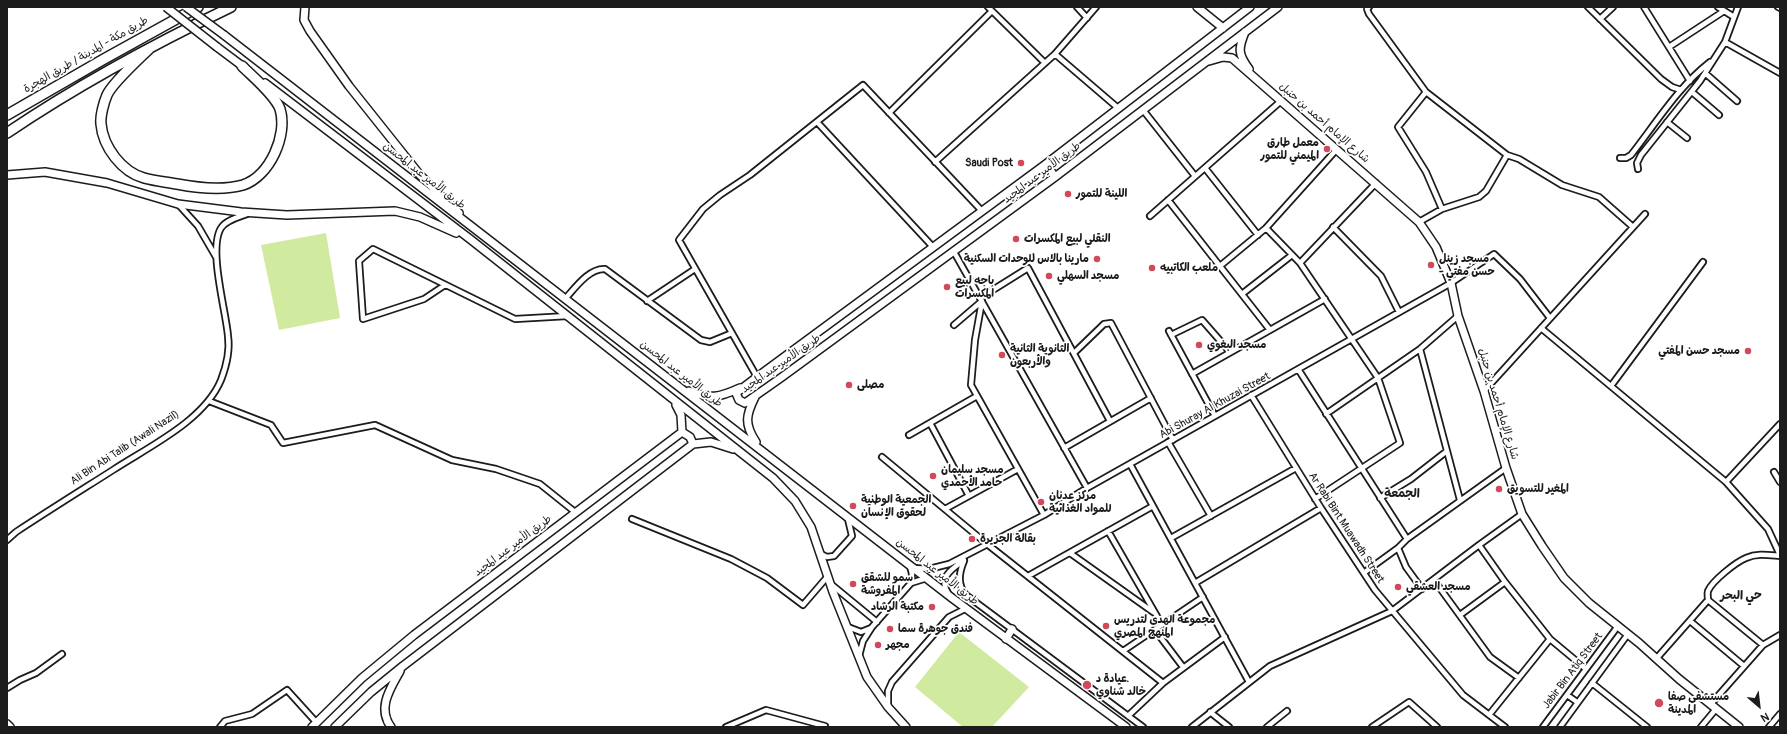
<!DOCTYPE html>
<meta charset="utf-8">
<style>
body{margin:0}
#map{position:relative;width:1787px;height:734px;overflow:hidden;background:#fff;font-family:Pangolin,sans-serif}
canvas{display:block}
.frame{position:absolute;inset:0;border:8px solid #1c1c1c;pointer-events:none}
.north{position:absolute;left:1739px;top:686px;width:40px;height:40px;-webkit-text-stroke:3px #fff;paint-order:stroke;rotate:152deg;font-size:11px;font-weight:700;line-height:16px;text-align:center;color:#1c1c1c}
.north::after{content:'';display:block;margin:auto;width:14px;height:18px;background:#1c1c1c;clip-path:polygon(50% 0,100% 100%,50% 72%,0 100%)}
</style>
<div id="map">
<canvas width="1787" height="734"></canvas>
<div class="frame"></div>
<div class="north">N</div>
</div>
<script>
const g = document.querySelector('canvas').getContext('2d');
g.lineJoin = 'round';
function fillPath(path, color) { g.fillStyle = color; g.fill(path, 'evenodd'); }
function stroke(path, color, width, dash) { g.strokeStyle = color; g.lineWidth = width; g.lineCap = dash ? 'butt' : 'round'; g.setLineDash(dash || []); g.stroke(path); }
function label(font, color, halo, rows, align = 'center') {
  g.font = font + ' Pangolin,"Playpen Sans Arabic",sans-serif'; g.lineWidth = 3.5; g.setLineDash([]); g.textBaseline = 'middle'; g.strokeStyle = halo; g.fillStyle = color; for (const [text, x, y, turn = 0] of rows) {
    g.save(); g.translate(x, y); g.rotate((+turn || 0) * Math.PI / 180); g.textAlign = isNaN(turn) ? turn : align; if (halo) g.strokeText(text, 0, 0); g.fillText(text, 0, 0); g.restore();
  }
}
fillPath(new Path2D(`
 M 326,233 L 340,318 L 279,330 L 261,245 Z
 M 959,632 L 1029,687 L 992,727 L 963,727 L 915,687 Z`), '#d0ea9f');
const street = new Path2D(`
 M 988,7 L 1045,63
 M 1077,7 L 1087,18
 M 1369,7 L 1367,9 L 1369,14 L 1426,92 L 1507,155 L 1519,159 L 1562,185 L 1599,197 L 1633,227
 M 1588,7 L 1661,79 L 1672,87 L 1681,90
 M 1644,7 L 1690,81
 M 1718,7 L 1734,17
 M 1778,7 L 1780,8
 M 1600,19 L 1613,7
 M 1725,42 L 1780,73
 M 1669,47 L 1724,11
 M 1055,54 L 1118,108
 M 1705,73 L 1737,101
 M 1426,92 L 1398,127 L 1426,172 L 1442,209
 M 1692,92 L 1719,115
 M 1143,110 L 1195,176
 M 889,113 L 992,11
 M 817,122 L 933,247
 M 1667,122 L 1687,138
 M 1620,158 L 1626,158 L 1631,155 C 1656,123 1678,87 1710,62
 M 935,162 L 1055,54 L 1096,7
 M 1205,168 L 1258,235
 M 1638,169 L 1637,163 L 1641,155 L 1700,81 L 1725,42 L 1738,7
 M 1168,200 L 1270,330
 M 178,204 L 198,226 L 216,257
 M 1150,216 L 1281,101
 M 1419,222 L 1442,209 L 1479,197 L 1486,191 L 1507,155
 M 1333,227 L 1381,276 L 1399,312
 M 954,252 L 1087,488
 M 1300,263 L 1376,183
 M 1220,266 L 1266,228
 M 445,285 L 424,299 L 363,319 L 359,261 L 373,249 L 515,319 L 568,316
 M 1242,294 L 1292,255
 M 980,298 L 1028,268 L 1110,421
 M 565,299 C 575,288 589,268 605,269 L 701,340 L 710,342 L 732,333
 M 647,301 L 695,269
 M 982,301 L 975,340 L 971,385 L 1044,515
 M 954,325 L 982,301
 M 1541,328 L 1726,482 L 1768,529 L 1780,555
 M 1169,331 L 1215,416
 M 1171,335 L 1202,320 L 1230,352
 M 1420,349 L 1460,500
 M 1074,353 L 1104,324 L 1111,323 L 1173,440
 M 1298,369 L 1407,539
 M 1192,374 L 1325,299
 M 757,377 L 679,240 L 703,209 L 720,195 L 750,175 L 863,85 L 982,211
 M 1611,386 L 1703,262
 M 1484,391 L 1645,214
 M 1251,395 L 1321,508 L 1375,590 L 1463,695 L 1505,727
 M 209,401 L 271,425 L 283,443 L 375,425 L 452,460 L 496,469 L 540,484 L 575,512
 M 1326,414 L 1420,349 L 1458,316
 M 930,423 L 969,496
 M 909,435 L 977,396
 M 1168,442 L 1211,516
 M 1064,448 L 1151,398
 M 882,457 L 987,544 L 1163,683
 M 1130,464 L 1249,682
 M 1774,472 L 1780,482
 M 1726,482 L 1780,424
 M 1380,498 L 1411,479 L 1447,451
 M 1315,499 L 1400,443 L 1378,378 L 1300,263 L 1266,228 L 1337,149
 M 945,509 L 1018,469
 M 632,519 L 731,559 L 767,578 L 803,605 L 828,576
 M 1108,531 L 1162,625
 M 1171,538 L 1296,468
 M 7,540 L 16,532 C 48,511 80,491 113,470 C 148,447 204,421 221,380 C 226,367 230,350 228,336 C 226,311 208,249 221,228 C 226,220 239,217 247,214
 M 1479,545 L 1505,582 L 1550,639 L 1586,669
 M 1398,548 L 1406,567 L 1422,589
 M 1070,553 L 1153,612
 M 821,554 L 827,557 L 834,556 L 852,536 L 848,519
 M 964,561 C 959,573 957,584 966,595 L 1143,727
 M 910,566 L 912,574 L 911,583
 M 914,568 L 929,569 L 949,564 L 1044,515 L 1087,488 L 1451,283 L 1494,254 L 1520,279 L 1550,318
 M 1365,572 L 1398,548 L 1407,539 L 1506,468
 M 1028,576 L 1153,506
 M 1434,580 L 1490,657 L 1519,678
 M 1195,583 L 1321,508
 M 832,585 L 877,622
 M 948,593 C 938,577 952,569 964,560
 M 1708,600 L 1763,645
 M 1460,615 L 1505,582
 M 1690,621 L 1744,666
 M 848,627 L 861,632 L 871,628
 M 1155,630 L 1183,667
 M 1123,651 L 1203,597
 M 859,656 L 863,641 L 872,627 L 911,583 L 927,578
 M 1656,659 L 1708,600 C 1708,597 1707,594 1708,591 C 1712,581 1736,562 1746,558 C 1757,553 1768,555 1780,556
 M 1592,683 L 1647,727
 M 7,688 L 20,680 L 36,673 L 62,654
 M 1567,695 L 1577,702
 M 1710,705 L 1763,645 L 1780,635
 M 888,707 L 888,691 L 892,682 L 949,617 L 965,609
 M 1210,712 L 1229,727
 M 1489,715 L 1550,639
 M 1128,716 L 1163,683 L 1225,637
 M 220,727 L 225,721 L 252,714 L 287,690 L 316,722
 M 726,727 L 766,710 L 825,726
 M 1192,727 L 1270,666 L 1392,611 L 1479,545 L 1522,514
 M 1267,727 L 1287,711
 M 1372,727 L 1409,702 L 1437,727
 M 1543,727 L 1618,626
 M 1560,727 L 1628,634
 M 1701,727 L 1716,709
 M 1769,727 L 1780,714`);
const secondary = new Path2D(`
 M 305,7 L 304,20 L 310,31 L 349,86 L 420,175 L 459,213
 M 1197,7 L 1223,28
 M 1250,7 L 1046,164 L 757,377 L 736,393 L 739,400 L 745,403 L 782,377 L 1055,177 L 1278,7
 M 1245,32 C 1238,49 1238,54 1249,69
 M 224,35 L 952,598 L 1126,727
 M 217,47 L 245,68
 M 1209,61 L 1223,57 L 1232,58 L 1419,222 L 1436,247 L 1451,283 L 1458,316 L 1484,391 L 1506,468 L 1522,514 L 1542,546 L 1564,578 L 1589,603 L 1639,643 L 1679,679 L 1739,727
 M 265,83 L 470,239 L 773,478 L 795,501 L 811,527 L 833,592 L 867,677 L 888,707 L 906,727
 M 1046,164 L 1055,177
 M 7,175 L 45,172 L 107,183 L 178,204 L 241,212 L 287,215 L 395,211 L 420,217 L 456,233
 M 689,391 C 711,399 718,398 740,388
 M 755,397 C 746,415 744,424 756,442
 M 676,405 L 681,415 L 682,432
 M 1006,639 L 1012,629
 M 7,724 L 10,727
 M 312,727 L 362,678 L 414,635 L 682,432 L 690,437 L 693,444
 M 335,727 L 371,692 L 403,666 L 693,444 L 711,442 L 733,449
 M 391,727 C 377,708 390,689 400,671`);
const highway = new Path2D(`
 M 150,48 C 140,58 112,83 107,95 C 104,102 100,116 101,124 C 103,147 122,172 144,178 C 155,181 166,182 177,184 C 198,188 222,191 243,185 C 270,176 288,135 280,109 C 275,95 253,77 242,66
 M 7,115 L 104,59 L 198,7
 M 7,133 C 78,85 154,44 231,7`);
stroke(street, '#1c1c1c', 8);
stroke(secondary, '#1c1c1c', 10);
stroke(highway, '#1c1c1c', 12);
stroke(street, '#fff', 4.5);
stroke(secondary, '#fff', 7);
stroke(highway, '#fff', 9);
const secondaryBridge = new Path2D(`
 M 166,7 L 217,47
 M 186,7 L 224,35`);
stroke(secondaryBridge, '#1c1c1c', 10, []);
stroke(secondaryBridge, '#fff', 7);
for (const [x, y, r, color] of [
 [1327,149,4,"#d1495b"],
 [1021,163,4,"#d1495b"],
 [1068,194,4,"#d1495b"],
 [1016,239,4,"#d1495b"],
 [1097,259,4,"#d1495b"],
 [1431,265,4,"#d1495b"],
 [1152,268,4,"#d1495b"],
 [1049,276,4,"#d1495b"],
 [947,287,4,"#d1495b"],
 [1199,345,4,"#d1495b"],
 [1748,351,4,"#d1495b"],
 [1002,355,4,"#d1495b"],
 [849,385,4,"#d1495b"],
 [933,476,4,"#d1495b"],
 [1499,489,4,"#d1495b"],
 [1041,502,4,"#d1495b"],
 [853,506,4,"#d1495b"],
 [972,539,4,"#d1495b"],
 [853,584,4,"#d1495b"],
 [1398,587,4,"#d1495b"],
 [932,607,4,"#d1495b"],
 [1106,626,4,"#d1495b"],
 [890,629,4,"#d1495b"],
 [878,645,4,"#d1495b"],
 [1087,685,5,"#d1495b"],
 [1659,703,5,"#d1495b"]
]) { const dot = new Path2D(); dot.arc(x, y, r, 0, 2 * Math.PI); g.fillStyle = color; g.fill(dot); stroke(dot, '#fff', 1.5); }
label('11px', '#1c1c1c', '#fff', [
 ["طريق مكة - المدينة / طريق الهجرة",86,55,-30],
 ["شارع الإمام أحمد بن حنبل",1324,123,41],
 ["طريق الأمير عبد المجيد",1042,173,-37],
 ["طريق الأمير عبد المحسن",424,176,38],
 ["طريق الأمير عبد المجيد",781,364,-35],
 ["طريق الأمير عبد المحسن",681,374,38],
 ["شارع الإمام أحمد بن حنبل",1498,404,73],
 ["Abi Shuray Al Khuzai Street",1215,406,-29],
 ["Ali Bin Abi Talib (Awali Nazil)",125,448,-33],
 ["Ar Rabi Bint Muawadh Street",1346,528,57],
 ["طريق الأمير عبد المجيد",513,546,-37],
 ["طريق الأمير عبد المحسن",937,572,38],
 ["Jabir Bin Atiq Street",1573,671,-53]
]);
label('bold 11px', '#1c1c1c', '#fff', [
 ["معمل طارق",1319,143,"right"],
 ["الميمني للتمور",1319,156,"right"],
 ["Saudi Post",1013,163,"right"],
 ["اللينة للتمور",1076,194],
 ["النقلي لبيع المكسرات",1024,239],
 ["مارينا بالاس للوحدات السكنية",1089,259,"right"],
 ["مسجد زينل",1439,259],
 ["- حسن مفتي",1439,272],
 ["ملعب الكاتبيه",1160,268],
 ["مسجد السهلي",1057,276],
 ["باجه لبيع",955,281],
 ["المكسرات",955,294],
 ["مسجد البغوي",1207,345],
 ["الثانوية الثانية",1010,349],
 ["والأربعون",1010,362],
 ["مسجد حسن المفتي",1740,351,"right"],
 ["مصلى",857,385],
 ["مسجد سليمان",941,470],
 ["حامد الأحمدي",941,483],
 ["المغير للتسويق",1507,489],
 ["مركز عدنان",1049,496],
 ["للمواد الغذائية",1049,509],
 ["الجمعية الوطنية",861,500],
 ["لحقوق الإنسان",861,513],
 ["بقالة الجزيرة",980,539],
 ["سمو للشقق",861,578],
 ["المفروشة",861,591],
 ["مسجد العشقي",1406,587],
 ["مكتبة الرشاد",924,607,"right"],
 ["مجموعة الهدى لتدريس",1114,620],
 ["المنهج المصري",1114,633],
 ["فندق جوهرة سما",898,629],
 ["مجهر",886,645],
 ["عيادة د.",1096,679],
 ["خالد شناوي",1096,692],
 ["مستشفی صفا",1668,697],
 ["المدینة",1668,710]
], 'left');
label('bold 12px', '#1c1c1c', '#fff', [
 ["الجمعة",1402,494],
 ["حي البحر",1741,596]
]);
</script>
